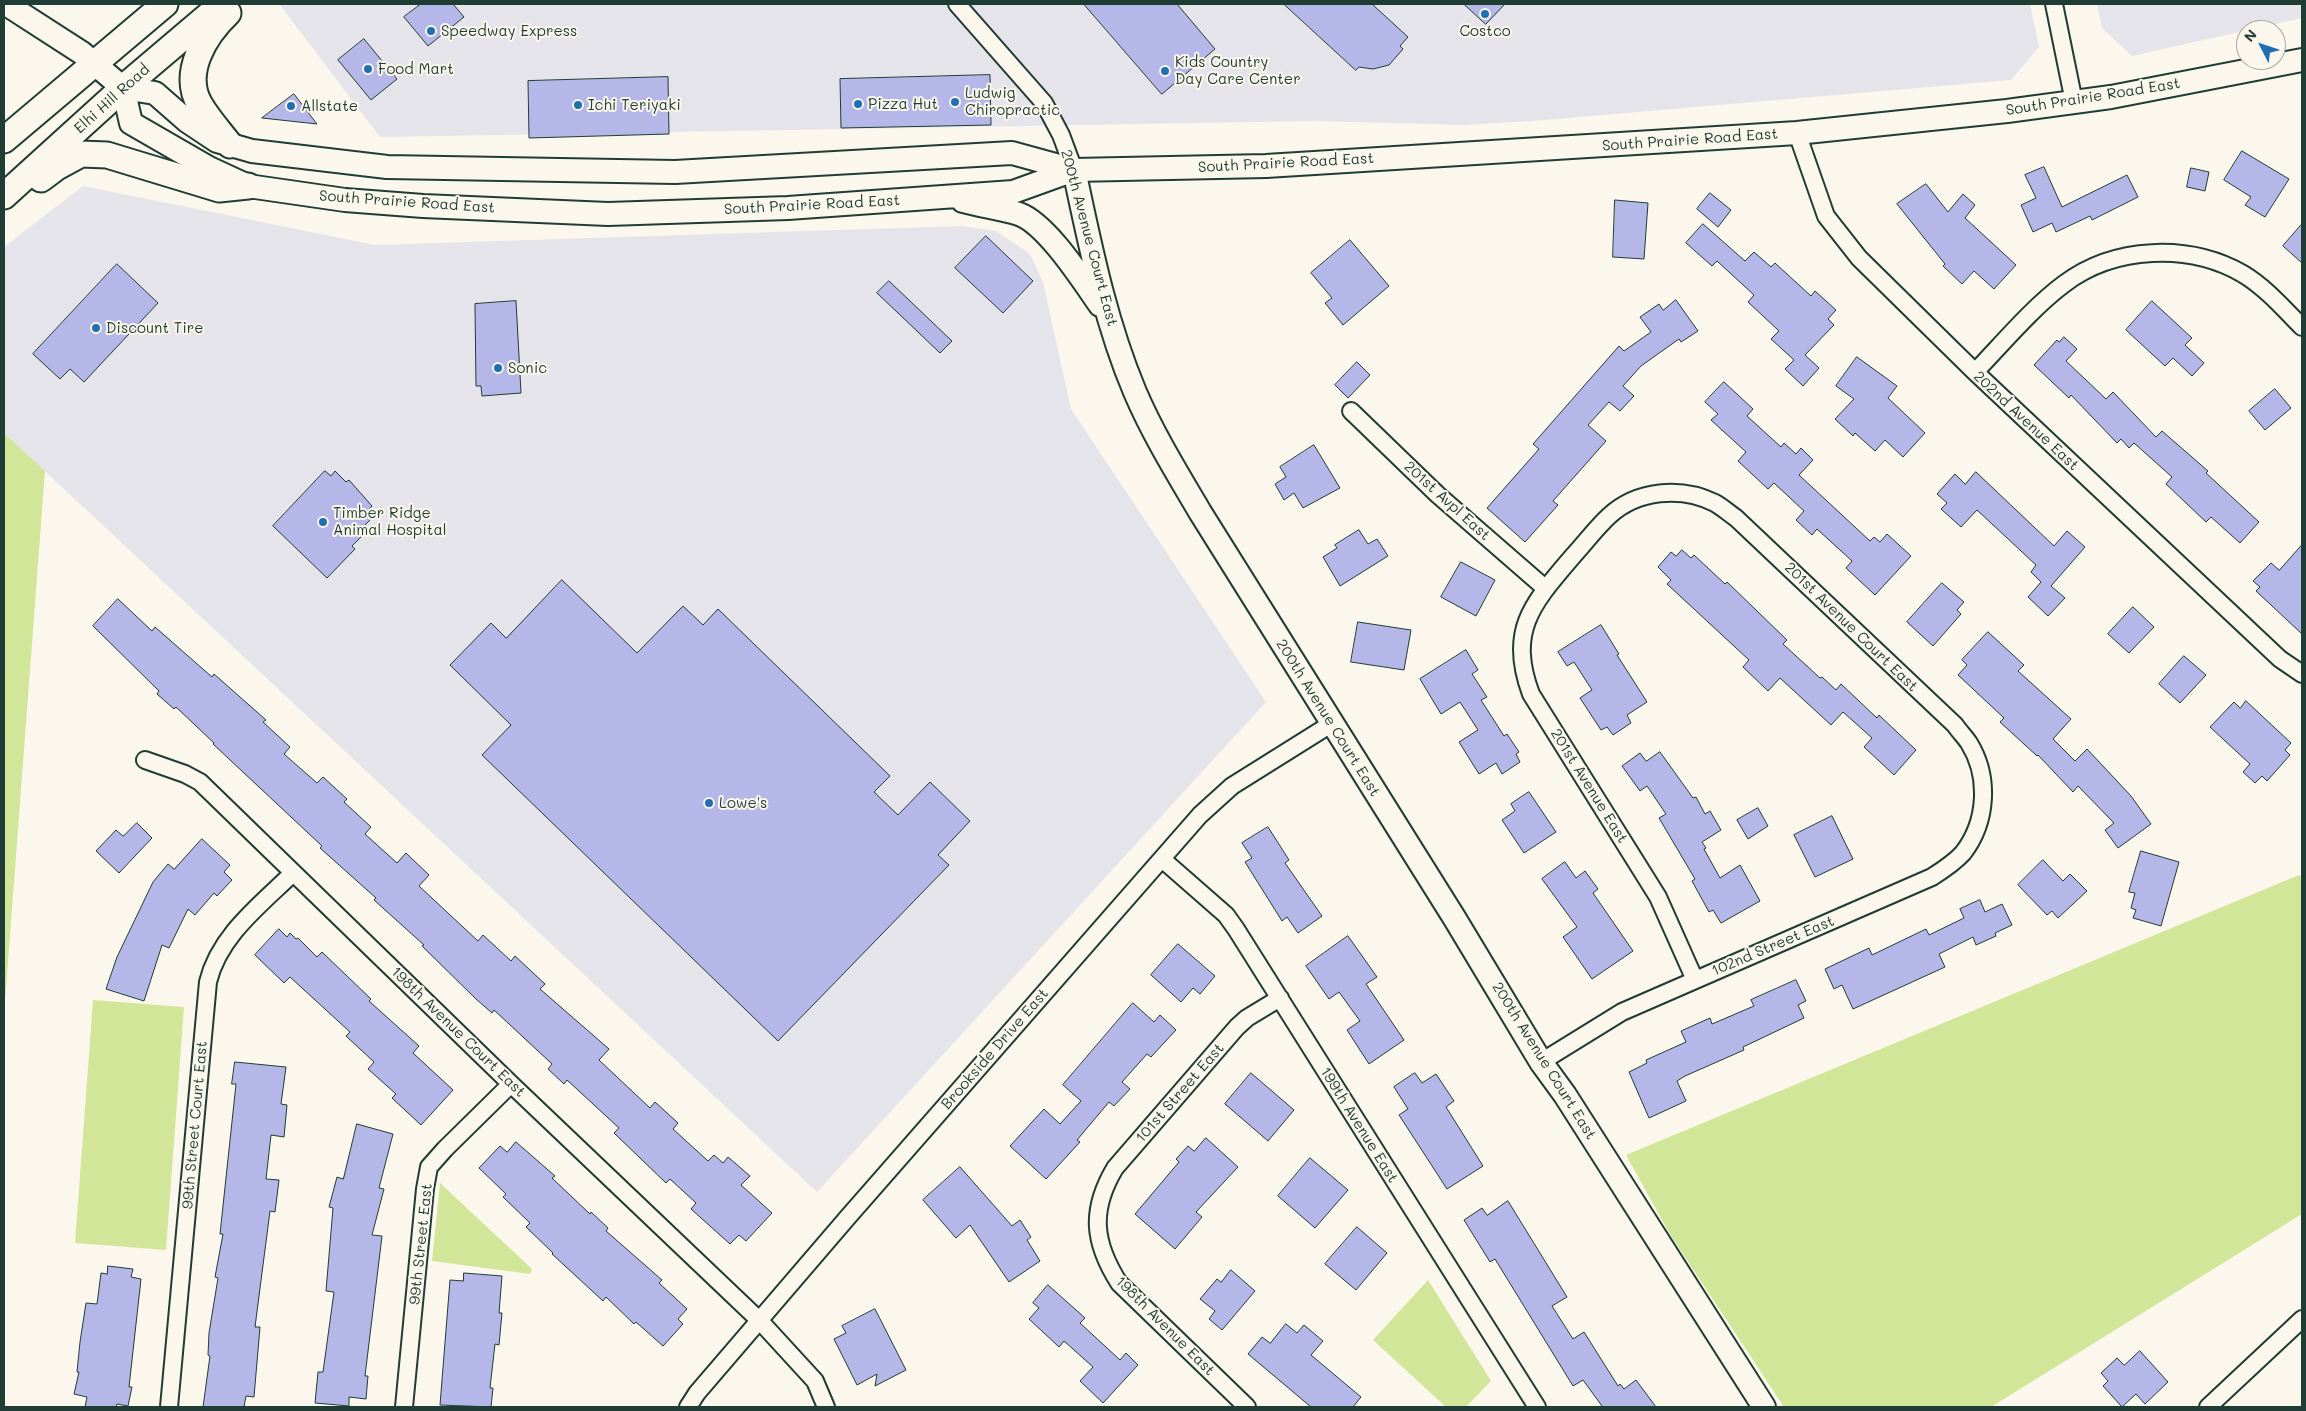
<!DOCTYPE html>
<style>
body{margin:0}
#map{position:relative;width:2306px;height:1411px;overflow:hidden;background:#fbf7ec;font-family:Mali,sans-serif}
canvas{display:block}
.frame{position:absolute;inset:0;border:5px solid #1f3d34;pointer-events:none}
.north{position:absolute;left:2236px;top:20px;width:50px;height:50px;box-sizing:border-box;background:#fbf7ec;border:1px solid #a3ada2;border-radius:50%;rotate:311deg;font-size:14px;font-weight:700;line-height:20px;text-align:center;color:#1f3d34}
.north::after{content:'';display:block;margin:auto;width:18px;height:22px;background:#1f6fb2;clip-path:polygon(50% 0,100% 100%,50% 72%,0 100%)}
</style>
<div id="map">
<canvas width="2306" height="1411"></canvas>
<div class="frame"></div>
<div class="north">N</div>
</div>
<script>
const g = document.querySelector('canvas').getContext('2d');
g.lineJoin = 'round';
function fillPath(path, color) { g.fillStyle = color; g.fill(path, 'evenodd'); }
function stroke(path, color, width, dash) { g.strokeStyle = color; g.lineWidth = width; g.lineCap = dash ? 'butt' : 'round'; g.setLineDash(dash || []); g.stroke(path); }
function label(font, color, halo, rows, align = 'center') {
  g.font = font + ' Mali,sans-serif'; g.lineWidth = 4; g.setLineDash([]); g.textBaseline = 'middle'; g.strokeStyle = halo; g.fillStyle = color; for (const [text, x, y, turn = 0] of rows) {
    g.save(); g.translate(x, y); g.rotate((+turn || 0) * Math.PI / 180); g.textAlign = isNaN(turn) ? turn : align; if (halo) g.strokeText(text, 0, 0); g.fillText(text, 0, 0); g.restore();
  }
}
fillPath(new Path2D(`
 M 281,4 L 2030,4 L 2039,47 L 2011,80 L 1532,121 L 1462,125 L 1315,121 L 380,137 L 280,5 Z
 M 2097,4 L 2302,4 L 2302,18 L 2132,56 L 2102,28 Z
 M 83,186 L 375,245 L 961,226 L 996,231 L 1030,254 L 1043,282 L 1071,409 L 1266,702 L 817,1192 L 4,433 L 4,247 Z`), '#e6e4eb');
fillPath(new Path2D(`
 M 4,433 L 45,471 L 4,1015 Z
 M 2299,875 L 2302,878 L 2302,1214 L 1991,1407 L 1784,1407 L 1671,1236 L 1626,1155 Z
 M 93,1000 L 184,1007 L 166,1250 L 75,1243 Z
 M 440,1183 L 532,1269 L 530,1274 L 432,1261 Z
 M 1428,1280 L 1491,1381 L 1466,1407 L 1446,1407 L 1373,1340 Z`), '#d2e69a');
const building = new Path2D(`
 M 421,4 L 453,4 L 464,17 L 428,46 L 404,17 Z
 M 1084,4 L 1177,4 L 1215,49 L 1162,94 Z
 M 1284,4 L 1372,4 L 1408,37 L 1400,46 L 1403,49 L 1389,65 L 1373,69 L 1359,67 L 1356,70 Z
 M 1464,4 L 1505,4 L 1486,24 Z
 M 364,39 L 397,79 L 371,100 L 338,60 Z
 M 990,75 L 991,125 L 841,128 L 840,79 Z
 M 668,77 L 669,134 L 529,138 L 528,81 Z
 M 294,94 L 317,124 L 262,118 Z
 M 2242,151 L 2289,179 L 2265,217 L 2245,205 L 2251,197 L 2224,180 Z
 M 2044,167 L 2062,207 L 2127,175 L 2138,197 L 2092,220 L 2090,216 L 2056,232 L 2052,223 L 2033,232 L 2021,205 L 2036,198 L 2025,175 Z
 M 2191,168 L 2209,172 L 2205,191 L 2187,187 Z
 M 1926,184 L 1948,212 L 1963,194 L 1975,205 L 1965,218 L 2016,265 L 1994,289 L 1974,271 L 1962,284 L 1943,266 L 1945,264 L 1897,204 Z
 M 1710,193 L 1731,210 L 1718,227 L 1697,209 Z
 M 1615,200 L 1648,203 L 1644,259 L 1613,257 Z
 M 1703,224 L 1745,261 L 1754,252 L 1771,267 L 1775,263 L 1811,296 L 1815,291 L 1836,310 L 1828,319 L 1834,325 L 1805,355 L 1819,368 L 1803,386 L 1785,369 L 1794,360 L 1771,339 L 1779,331 L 1748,302 L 1754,295 L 1717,261 L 1712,266 L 1686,243 Z
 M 2302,224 L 2302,263 L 2283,246 Z
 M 986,236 L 1033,281 L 1003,313 L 955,268 Z
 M 1350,240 L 1389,286 L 1343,325 L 1325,303 L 1332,298 L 1311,273 Z
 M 117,264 L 158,303 L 84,382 L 70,369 L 60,379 L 33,354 Z
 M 889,281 L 952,341 L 940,353 L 877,293 Z
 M 1676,300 L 1698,331 L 1681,342 L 1679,339 L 1641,366 L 1623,386 L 1634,396 L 1620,411 L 1609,402 L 1588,425 L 1606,441 L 1553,501 L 1558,505 L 1525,542 L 1487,508 L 1539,449 L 1533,444 L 1619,346 L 1624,351 L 1651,332 L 1640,317 L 1659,304 L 1663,310 Z
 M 516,301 L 521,393 L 482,396 L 481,386 L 476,386 L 475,304 Z
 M 2152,301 L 2192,338 L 2185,345 L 2204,363 L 2192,376 L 2173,358 L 2165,366 L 2126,330 Z
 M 2064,337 L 2077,349 L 2066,361 L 2106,399 L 2113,392 L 2156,437 L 2162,431 L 2208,471 L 2206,473 L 2259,522 L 2240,543 L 2211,517 L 2206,522 L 2166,484 L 2172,477 L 2134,443 L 2129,448 L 2121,439 L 2117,443 L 2071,395 L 2069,398 L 2034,365 L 2057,340 L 2059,342 Z
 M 1857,357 L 1897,386 L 1888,398 L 1925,433 L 1903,457 L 1885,440 L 1875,451 L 1855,433 L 1853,436 L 1835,419 L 1854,399 L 1836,386 Z
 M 1357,362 L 1370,375 L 1348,398 L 1335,385 Z
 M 1724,382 L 1753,409 L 1747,416 L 1781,447 L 1784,443 L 1796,454 L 1801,448 L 1813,460 L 1799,475 L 1870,541 L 1874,537 L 1880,542 L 1887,534 L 1911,556 L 1875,595 L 1846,568 L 1852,561 L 1817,529 L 1812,535 L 1796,520 L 1804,511 L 1774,483 L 1768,489 L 1738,461 L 1746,452 L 1711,420 L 1718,414 L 1705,402 Z
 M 2275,389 L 2291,408 L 2265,430 L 2249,411 Z
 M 1314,445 L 1340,488 L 1303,508 L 1294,493 L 1284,500 L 1275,484 L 1286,477 L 1280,467 Z
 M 325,471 L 331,476 L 335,471 L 346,482 L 349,480 L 372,506 L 366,513 L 372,518 L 364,526 L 368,530 L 352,546 L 355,549 L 327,578 L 273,526 Z
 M 1976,472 L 2054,546 L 2067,531 L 2085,547 L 2051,586 L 2065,598 L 2048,616 L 2028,597 L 2041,582 L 2031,572 L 2036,565 L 1977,510 L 1961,527 L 1941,509 L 1947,503 L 1937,494 L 1955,474 L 1965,484 Z
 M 1359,530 L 1368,544 L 1377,539 L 1388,556 L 1340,586 L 1323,557 L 1337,548 L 1335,545 Z
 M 2302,545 L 2302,634 L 2256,591 L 2260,587 L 2253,581 L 2271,563 L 2279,570 Z
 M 1682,550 L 1691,558 L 1694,555 L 1725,584 L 1727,582 L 1787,640 L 1783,644 L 1820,678 L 1822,677 L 1836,690 L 1841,684 L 1877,718 L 1879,715 L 1916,750 L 1894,775 L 1864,747 L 1872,738 L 1843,712 L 1831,725 L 1780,678 L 1768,691 L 1743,667 L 1749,660 L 1667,584 L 1671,580 L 1658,567 L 1671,552 L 1676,556 Z
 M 1461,562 L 1495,580 L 1476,616 L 1441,597 Z
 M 562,580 L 637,653 L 683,606 L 703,625 L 718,609 L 890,776 L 874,792 L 898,815 L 930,782 L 970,821 L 938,855 L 949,865 L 778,1041 L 482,755 L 511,725 L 450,665 L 491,623 L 506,638 Z
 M 1942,583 L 1964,602 L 1957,610 L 1961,614 L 1933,646 L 1907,622 Z
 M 118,599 L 152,631 L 155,627 L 212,677 L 214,674 L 266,720 L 263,722 L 290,747 L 284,754 L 317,783 L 323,777 L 347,799 L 344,802 L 371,827 L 365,834 L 397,863 L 406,853 L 429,875 L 419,886 L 478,941 L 483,935 L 511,961 L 515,956 L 545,984 L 540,989 L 609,1049 L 599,1060 L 650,1108 L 655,1102 L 678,1123 L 673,1129 L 708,1161 L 714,1155 L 723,1163 L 728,1157 L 750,1176 L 741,1185 L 772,1213 L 746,1241 L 739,1235 L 730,1244 L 691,1209 L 696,1203 L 670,1179 L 666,1183 L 614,1133 L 619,1128 L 567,1080 L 564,1084 L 548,1069 L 552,1064 L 494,1010 L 492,1013 L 476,999 L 422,946 L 424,945 L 374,900 L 376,898 L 320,848 L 322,846 L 213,744 L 214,743 L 176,707 L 174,709 L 157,694 L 159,691 L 93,626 Z
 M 2133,607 L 2154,627 L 2129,653 L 2108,634 Z
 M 1358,622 L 1411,630 L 1404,670 L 1351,662 Z
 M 1601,625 L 1619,654 L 1617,655 L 1647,702 L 1627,715 L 1631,723 L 1613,735 L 1607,727 L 1601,730 L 1580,698 L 1592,690 L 1574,662 L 1567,666 L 1558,652 Z
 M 1988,632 L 2024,665 L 2018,671 L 2071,719 L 2053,739 L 2075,761 L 2087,749 L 2131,796 L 2151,824 L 2118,848 L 2105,830 L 2114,823 L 2078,786 L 2073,792 L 2038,755 L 2037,756 L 2000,722 L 2004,718 L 1958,675 L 1967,665 L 1962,660 Z
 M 1466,650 L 1478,670 L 1472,674 L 1487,697 L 1481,700 L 1504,736 L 1507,734 L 1519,752 L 1516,754 L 1520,762 L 1502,774 L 1496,763 L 1479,774 L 1459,742 L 1478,730 L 1460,702 L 1441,714 L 1420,679 Z
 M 2184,656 L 2206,675 L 2180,703 L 2159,684 Z
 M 2246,701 L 2291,743 L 2285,750 L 2290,755 L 2267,781 L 2262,776 L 2255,783 L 2243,772 L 2250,764 L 2210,727 L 2234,702 L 2240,708 Z
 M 1660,752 L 1693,798 L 1696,797 L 1705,814 L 1710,811 L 1721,830 L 1702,842 L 1706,848 L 1704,849 L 1720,878 L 1740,865 L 1760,901 L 1721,923 L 1713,910 L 1709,912 L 1692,881 L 1695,879 L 1659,818 L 1666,814 L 1647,786 L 1640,791 L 1622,766 L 1640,753 L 1646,761 Z
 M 1529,792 L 1556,832 L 1524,853 L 1502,820 L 1515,811 L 1511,804 Z
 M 1758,808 L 1768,826 L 1748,839 L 1737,820 Z
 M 1832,816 L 1853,859 L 1815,877 L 1794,835 Z
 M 137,823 L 152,838 L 119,873 L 96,851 L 116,830 L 123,836 Z
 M 1268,827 L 1289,860 L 1285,863 L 1322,916 L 1298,933 L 1287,917 L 1282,921 L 1245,862 L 1252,858 L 1242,843 Z
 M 202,839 L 230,865 L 224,872 L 232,880 L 217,896 L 214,893 L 195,915 L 188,909 L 169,948 L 162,945 L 144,1001 L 106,989 L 117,957 L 153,882 L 168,864 L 174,869 Z
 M 2141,851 L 2179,862 L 2161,926 L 2133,918 L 2136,910 L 2131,908 L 2135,893 L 2129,892 Z
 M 2043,860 L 2063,881 L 2070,874 L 2087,891 L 2058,918 L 2052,911 L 2047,915 L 2018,885 Z
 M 1565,862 L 1576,878 L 1585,871 L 1598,889 L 1593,893 L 1633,951 L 1592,979 L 1563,937 L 1577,927 L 1542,879 Z
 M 1980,900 L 1985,912 L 2002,904 L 2012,925 L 1995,933 L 1996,936 L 1976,945 L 1973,937 L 1939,954 L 1945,967 L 1853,1009 L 1842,985 L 1834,989 L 1825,969 L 1869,948 L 1872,955 L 1926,929 L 1929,935 L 1964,918 L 1960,909 Z
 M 279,929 L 287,937 L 290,933 L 296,939 L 298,938 L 317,957 L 322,952 L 371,999 L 369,1001 L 419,1046 L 413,1053 L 453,1090 L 421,1125 L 392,1098 L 396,1094 L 368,1069 L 374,1062 L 346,1036 L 350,1032 L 290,977 L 284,983 L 255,955 Z
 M 1348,936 L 1377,977 L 1366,984 L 1404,1040 L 1369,1064 L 1347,1030 L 1360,1021 L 1339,992 L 1329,999 L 1306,966 Z
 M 1178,944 L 1215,976 L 1200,994 L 1193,988 L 1181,1002 L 1151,975 Z
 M 1796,980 L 1806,1001 L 1798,1005 L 1804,1018 L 1743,1047 L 1744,1050 L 1685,1076 L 1677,1081 L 1686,1101 L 1649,1118 L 1629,1072 L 1647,1063 L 1646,1060 L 1686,1042 L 1681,1031 L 1710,1018 L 1712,1024 L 1754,1006 L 1751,1000 Z
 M 1133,1003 L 1154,1022 L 1160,1015 L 1176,1030 L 1151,1057 L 1147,1054 L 1122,1082 L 1130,1089 L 1114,1106 L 1109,1102 L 1077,1140 L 1080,1142 L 1046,1179 L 1010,1146 L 1044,1109 L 1060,1124 L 1081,1101 L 1063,1085 Z
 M 235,1062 L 286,1067 L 281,1104 L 287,1105 L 284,1137 L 271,1135 L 266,1179 L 279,1180 L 275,1212 L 270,1211 L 255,1327 L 260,1327 L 254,1397 L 246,1396 L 244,1407 L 203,1407 L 210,1356 L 208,1355 L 209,1333 L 218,1278 L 215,1277 L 223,1234 L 220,1234 L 236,1084 L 232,1084 Z
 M 1251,1073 L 1294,1110 L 1268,1141 L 1225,1104 Z
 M 1415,1073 L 1422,1083 L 1436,1074 L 1454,1101 L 1446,1107 L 1483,1166 L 1447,1189 L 1399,1115 L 1408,1109 L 1394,1087 Z
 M 357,1124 L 393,1134 L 379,1188 L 384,1189 L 372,1235 L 382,1236 L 365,1376 L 368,1376 L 366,1399 L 349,1397 L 349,1406 L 315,1403 L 318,1372 L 323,1372 L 334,1292 L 326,1291 L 333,1208 L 329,1207 L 337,1177 L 343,1179 Z
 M 1206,1138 L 1238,1167 L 1196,1212 L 1202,1217 L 1175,1249 L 1135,1214 L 1179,1162 L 1176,1159 L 1188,1146 L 1194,1151 Z
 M 516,1142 L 555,1176 L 552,1178 L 590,1214 L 591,1212 L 608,1228 L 606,1231 L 662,1280 L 659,1283 L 687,1309 L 678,1319 L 683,1324 L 663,1346 L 636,1322 L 634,1324 L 606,1297 L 603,1301 L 552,1254 L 553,1253 L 526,1227 L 530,1223 L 503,1197 L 506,1194 L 479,1168 L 500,1146 L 507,1152 Z
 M 1310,1158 L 1348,1190 L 1315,1228 L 1278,1196 Z
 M 960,1167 L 1012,1226 L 1020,1220 L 1031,1237 L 1027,1240 L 1040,1261 L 1009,1282 L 970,1225 L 956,1238 L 923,1200 Z
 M 1508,1201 L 1567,1297 L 1552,1306 L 1573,1339 L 1584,1332 L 1618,1386 L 1620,1384 L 1624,1389 L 1636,1380 L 1656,1407 L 1600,1407 L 1602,1406 L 1583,1380 L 1573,1386 L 1495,1259 L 1490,1262 L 1464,1220 L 1482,1208 L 1487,1215 Z
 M 1357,1227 L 1387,1253 L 1356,1290 L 1325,1264 Z
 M 108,1266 L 133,1269 L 131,1277 L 141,1279 L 129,1387 L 132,1387 L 128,1406 L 117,1404 L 116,1407 L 85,1407 L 87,1397 L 74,1394 L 79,1372 L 77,1372 L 80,1342 L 86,1303 L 97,1304 L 101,1273 L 107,1274 Z
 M 1231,1270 L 1255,1291 L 1222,1330 L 1209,1319 L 1215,1311 L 1200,1299 L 1217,1279 L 1221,1282 Z
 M 464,1273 L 502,1276 L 499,1313 L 502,1313 L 499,1345 L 495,1344 L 490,1388 L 493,1388 L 491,1407 L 440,1405 L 450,1280 L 463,1281 Z
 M 1048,1285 L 1085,1318 L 1080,1323 L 1120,1360 L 1126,1353 L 1138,1365 L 1103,1403 L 1080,1381 L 1093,1367 L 1064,1341 L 1059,1347 L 1029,1319 L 1039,1308 L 1033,1303 Z
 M 875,1309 L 906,1370 L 875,1386 L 877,1374 L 857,1385 L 834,1339 L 846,1333 L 842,1326 Z
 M 1286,1324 L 1297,1333 L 1304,1325 L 1323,1341 L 1311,1355 L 1361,1397 L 1353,1407 L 1311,1407 L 1248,1354 L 1262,1337 L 1270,1343 Z
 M 2140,1351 L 2168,1382 L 2145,1404 L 2136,1394 L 2122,1407 L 2103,1386 L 2108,1381 L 2101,1373 L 2117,1358 L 2124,1365 Z`);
fillPath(building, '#b4b7e8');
stroke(building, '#1f3d34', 1);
const street = new Path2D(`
 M 957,4 L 1044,103 L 1061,135 L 1074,170
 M 2054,4 L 2074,102
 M 1797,133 L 1826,216 L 1859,258 L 1975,372 L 2280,659 L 2302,674
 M 1975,372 C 2002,344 2033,307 2064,284 C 2114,246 2189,243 2243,274 C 2265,287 2284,309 2302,327
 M 1351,411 L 1438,495 L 1545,588
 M 145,760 L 185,774 L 200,782 L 511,1084 L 760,1321 L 815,1381 L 826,1407
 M 1162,859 L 1226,915 L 1236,929 L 1537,1407
 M 1541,1062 L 1622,1012 L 1932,877 C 1943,870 1954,863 1963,853 C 1987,822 1990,777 1969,743 C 1965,737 1959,731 1955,725 L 1736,518 C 1729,513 1722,507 1715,503 C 1681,486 1637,490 1609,516 C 1596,528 1585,543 1573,556 C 1533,603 1507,630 1531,694 L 1658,897 L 1695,980
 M 169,1407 L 208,982 C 219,936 260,905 293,873
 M 404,1407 L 425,1189 L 429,1167 L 445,1149 L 511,1084
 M 688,1407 L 697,1393 L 848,1217 L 1200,815 L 1232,786 L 1331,724
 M 1247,1407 L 1119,1283 C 1093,1242 1090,1210 1115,1168 L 1237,1027 L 1247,1018 L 1280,998
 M 2208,1407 L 2302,1319`);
const secondary = new Path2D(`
 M 6,4 L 82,53 L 123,88
 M 123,88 L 155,93 L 187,121 L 217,141 L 252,151 L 387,167 L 675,172 L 1012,153 L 1074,170 L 1266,166 L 1797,133 L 2007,111 L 2111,97 L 2302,60
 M 123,88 L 131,123 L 209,168 L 248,186 L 345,200 L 423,206 L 608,214 L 788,208 L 1013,192 L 1074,170
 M 1074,170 C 1090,245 1105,321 1135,392 C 1153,434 1177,473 1200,512 L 1455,919 L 1541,1062 L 1565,1095 L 1764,1407
 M 963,201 C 981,206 1003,209 1019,214 C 1047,224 1083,281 1100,305`);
const primary = new Path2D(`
 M 228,13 C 205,35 181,73 200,105 C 208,119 220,132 230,145
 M 4,140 L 165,4
 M 41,179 L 57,167 L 81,154 L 107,155 L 219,189 L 248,186
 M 4,196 L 123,88 L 222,4`);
stroke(street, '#1f3d34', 20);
stroke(secondary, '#1f3d34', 26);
stroke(primary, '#1f3d34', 29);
stroke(street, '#fbf7ec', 16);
stroke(secondary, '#fbf7ec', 22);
stroke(primary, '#fbf7ec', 25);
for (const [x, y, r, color] of [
 [1485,14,5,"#1f6fb2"],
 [431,31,5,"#1f6fb2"],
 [368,69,5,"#1f6fb2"],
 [1165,71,5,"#1f6fb2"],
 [955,102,5,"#1f6fb2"],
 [858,104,5,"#1f6fb2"],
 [578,105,5,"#1f6fb2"],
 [291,106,5,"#1f6fb2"],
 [96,328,5,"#1f6fb2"],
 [498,368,5,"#1f6fb2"],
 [323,522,5,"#1f6fb2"],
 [709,803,5,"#1f6fb2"]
]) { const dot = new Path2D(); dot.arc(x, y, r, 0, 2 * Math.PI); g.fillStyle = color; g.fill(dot); stroke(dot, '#fbf7ec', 2); }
label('15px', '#1f3d34', '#fbf7ec', [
 ["Speedway Express",441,31],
 ["Costco",1485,31,"center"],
 ["Kids Country",1175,62],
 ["Day Care Center",1175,79],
 ["Food Mart",378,69],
 ["Ludwig",965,93],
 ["Chiropractic",965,110],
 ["Pizza Hut",868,104],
 ["Ichi Teriyaki",588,105],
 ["Allstate",301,106],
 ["Discount Tire",106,328],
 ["Sonic",508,368],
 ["Timber Ridge",333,513],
 ["Animal Hospital",333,530],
 ["Lowe's",719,803]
], 'left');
label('15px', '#1f3d34', '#fbf7ec', [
 ["South Prairie Road East",2093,97,-9],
 ["Elhi Hill Road",112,99,-42],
 ["South Prairie Road East",1690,140,-4],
 ["South Prairie Road East",1286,163,-3],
 ["South Prairie Road East",407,202,4],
 ["South Prairie Road East",812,205,-3],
 ["200th Avenue Court East",1089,238,75],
 ["202nd Avenue East",2026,421,43],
 ["201st Avpl East",1447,501,42],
 ["201st Avenue Court East",1851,627,44],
 ["200th Avenue Court East",1328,718,58],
 ["201st Avenue East",1589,786,58],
 ["102nd Street East",1773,946,-23],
 ["198th Avenue Court East",458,1032,44],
 ["Brookside Drive East",995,1049,-49],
 ["200th Avenue Court East",1544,1061,58],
 ["101st Street East",1180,1093,-49],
 ["99th Street Court East",195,1125,-85],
 ["199th Avenue East",1359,1125,58],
 ["99th Street East",421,1244,-84],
 ["198th Avenue East",1165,1326,45]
]);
</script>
